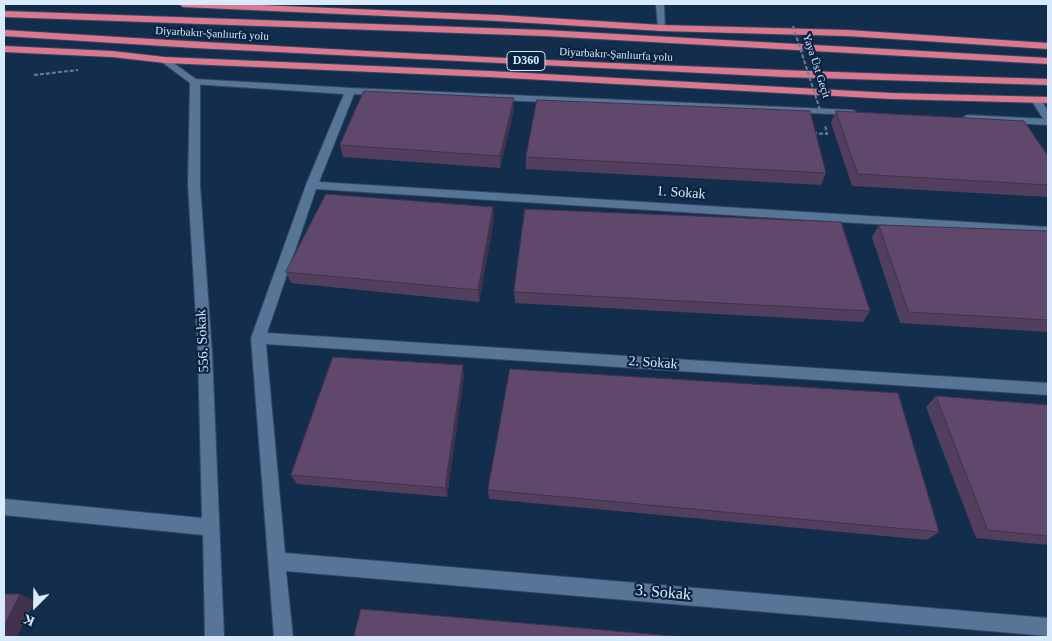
<!DOCTYPE html>
<meta charset="utf-8">
<style>
body{margin:0}
#map{position:relative;width:1052px;height:641px;overflow:hidden;background:#132e4c;font-family:Georgia,serif}
canvas{display:block}
.frame{position:absolute;inset:0;border:5px solid #daeafe;pointer-events:none}
.north{position:absolute;left:10px;top:581px;width:50px;height:50px;-webkit-text-stroke:4px #082441;paint-order:stroke;rotate:203deg;font-size:14px;font-weight:700;line-height:20px;text-align:center;color:#daeafe}
.north::after{content:'';display:block;margin:auto;width:18px;height:22px;background:#daeafe;clip-path:polygon(50% 0,100% 100%,50% 72%,0 100%)}
</style>
<div id="map">
<canvas width="1052" height="641"></canvas>
<div class="frame"></div>
<div class="north">K</div>
</div>
<script>
const g = document.querySelector('canvas').getContext('2d');
g.lineJoin = 'round';
function stroke(path, color, width, dash) { g.strokeStyle = color; g.lineWidth = width; g.lineCap = dash ? 'butt' : 'round'; g.setLineDash(dash || []); g.stroke(path); }
function fillPath(path, color) { g.fillStyle = color; g.fill(path, 'evenodd'); }
function label(font, color, halo, rows, align = 'center') {
  g.font = font + ' Georgia,serif'; g.lineWidth = 4.5; g.setLineDash([]); g.textBaseline = 'middle'; g.strokeStyle = halo; g.fillStyle = color; for (const [text, x, y, turn = 0] of rows) {
    g.save(); g.translate(x, y); g.rotate((+turn || 0) * Math.PI / 180); g.textAlign = isNaN(turn) ? turn : align; if (halo) g.strokeText(text, 0, 0); g.fillText(text, 0, 0); g.restore();
  }
}
const service = new Path2D(`
 M 195,79 L 350,88 L 853,110 L 858,113 L 857,115 L 354,94 L 319,182 L 1048,227 L 1048,235 L 316,189 L 267,333 L 1048,383 L 1048,395 L 266,344 L 285,553 L 1048,618 L 1048,636 L 286,571 L 293,637 L 274,637 L 251,338 L 306,185 L 344,94 L 192,84 L 192,80 Z
 M 967,115 L 1048,119 L 1048,125 L 963,120 L 962,118 Z`);
const minor = new Path2D(`
 M 656,4 L 664,4 L 665,30 L 662,31 L 658,28 Z
 M 165,57 L 200,82 L 200,185 L 212,352 L 224,637 L 205,637 L 203,535 L 4,515 L 4,499 L 202,518 L 198,352 L 188,185 L 190,83 L 162,62 L 162,58 Z`);
const tertiary = new Path2D(`
 M 1036,97 L 1040,98 L 1048,111 L 1048,121 L 1044,120 L 1031,100 Z`);
const trunk = new Path2D(`
 M 179,4 L 235,4 L 498,15 L 662,25 L 847,30 L 1048,43 L 1048,49 L 847,36 L 662,31 L 498,21 L 183,7 Z
 M 4,11 L 544,30 L 1048,58 L 1048,64 L 544,36 L 4,17 Z
 M 4,30 C 352,52 700,69 1048,79 L 1048,85 L 784,77 L 195,48 L 4,36 Z
 M 4,46 L 112,51 L 165,57 L 489,71 L 891,93 L 1048,97 L 1048,103 L 891,99 L 489,77 L 165,63 L 112,57 L 4,52 Z`);
stroke(service, '#344862', 2);
stroke(minor, '#344862', 2);
stroke(tertiary, '#344862', 2);
stroke(trunk, '#344862', 2);
stroke(new Path2D(`
 M 34,75 L 78,70
 M 813,133 L 827,134 L 825,125`), '#697f99', 2, [4, 2]);
fillPath(service, '#577597');
fillPath(minor, '#577597');
fillPath(tertiary, '#577597');
fillPath(trunk, '#dc788e');
stroke(new Path2D(`
 M 793,26 L 821,113`), '#697f99', 2, [4, 2]);
fillPath(new Path2D(`
 M 1009,4 L 1048,4 L 1048,5 Z
 M 514,110 L 500,168 L 343,157 L 340,145 Z
 M 836,111 L 1048,156 L 1048,197 L 852,186 L 831,123 Z
 M 526,157 L 826,173 L 821,185 L 526,169 Z
 M 493,207 L 494,219 L 479,302 L 291,283 L 286,272 Z
 M 879,225 L 1048,231 L 1048,332 L 900,323 L 872,237 Z
 M 514,292 L 870,311 L 863,322 L 515,303 Z
 M 464,375 L 447,497 L 297,484 L 291,475 Z
 M 936,396 L 1048,405 L 1048,545 L 976,538 L 926,407 Z
 M 488,490 L 939,532 L 927,540 L 489,499 Z`), '#523e5d');
fillPath(new Path2D(`
 M 514,98 L 514,110 L 500,168 L 500,156 Z
 M 493,207 L 494,219 L 479,302 L 478,290 Z
 M 463,365 L 464,375 L 447,497 L 445,488 Z
 M 20,594 L 35,601 L 17,637 L 4,637 L 4,626 Z`), '#42324c');
const building = new Path2D(`
 M 364,91 L 514,98 L 500,156 L 340,145 Z
 M 537,100 L 810,111 L 826,173 L 526,157 Z
 M 836,111 L 1024,121 L 1048,156 L 1048,185 L 858,174 Z
 M 326,194 L 493,207 L 478,290 L 286,272 Z
 M 525,209 L 841,222 L 870,311 L 514,292 Z
 M 879,225 L 1048,231 L 1048,320 L 909,312 Z
 M 333,357 L 463,365 L 445,488 L 291,475 Z
 M 510,369 L 898,393 L 939,532 L 488,490 Z
 M 936,396 L 1048,405 L 1048,536 L 988,530 Z
 M 4,594 L 20,594 L 4,626 Z
 M 361,609 L 684,637 L 354,637 Z`);
fillPath(building, '#5f486c');
stroke(building, '#42324c', 1);
label('11px', '#daeafe', '#082441', [
 ["Diyarbakır-Şanlıurfa yolu",212,34,3],
 ["Diyarbakır-Şanlıurfa yolu",616,55,3],
 ["Yaya Üst Geçit",816,66,72]
]);
for (const [x, y, w] of [
 [526,61,38]
]) { const box = new Path2D(); box.roundRect(x - w / 2, y - 9.5, w, 19, 4); g.fillStyle = '#082441'; g.fill(box); stroke(box, '#daeafe', 1); }
label('bold 12px', '#daeafe', null, [
 ["D360",526,61]
]);
label('14px', '#daeafe', '#082441', [
 ["1. Sokak",681,193,4],
 ["556. Sokak",203,341,-93],
 ["2. Sokak",653,363,4]
]);
label('16px', '#daeafe', '#082441', [
 ["3. Sokak",663,593,5]
]);
</script>
